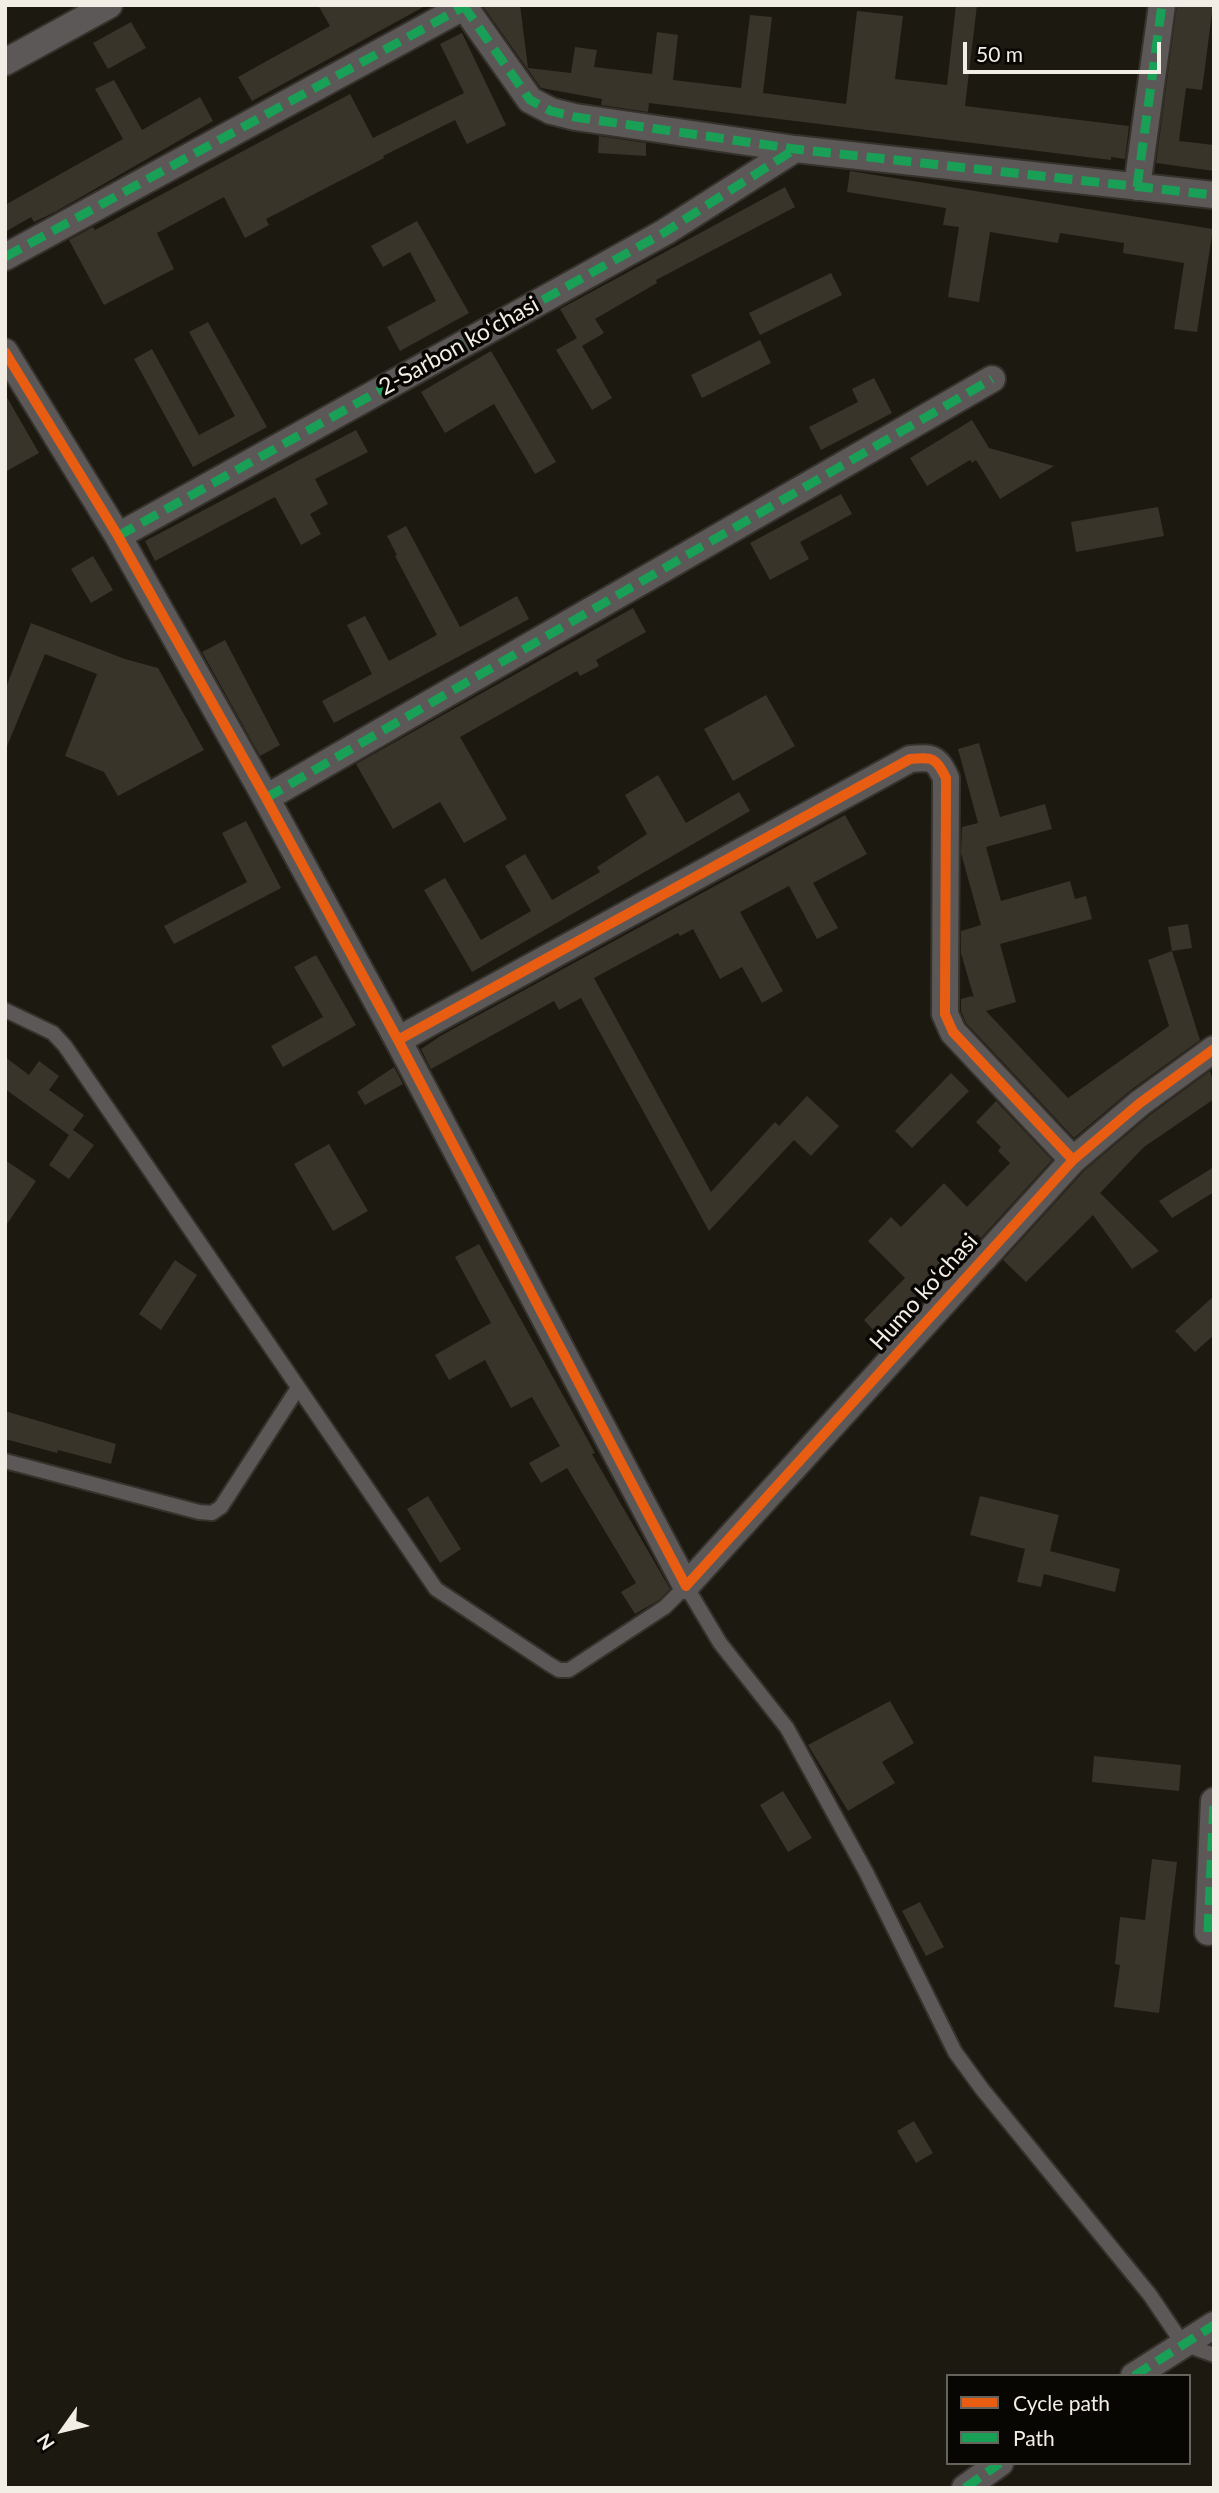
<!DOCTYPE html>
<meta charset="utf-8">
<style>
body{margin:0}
#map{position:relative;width:1219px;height:2493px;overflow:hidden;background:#1c1911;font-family:Lato,sans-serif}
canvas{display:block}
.frame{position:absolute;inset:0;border:7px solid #f3eee5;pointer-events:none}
.legend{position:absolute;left:946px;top:2374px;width:245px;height:91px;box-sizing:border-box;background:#080602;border:2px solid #66635d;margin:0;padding:9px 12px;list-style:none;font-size:21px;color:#f3eee5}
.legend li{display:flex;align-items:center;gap:14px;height:35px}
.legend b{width:35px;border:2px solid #66635d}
.north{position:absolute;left:28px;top:2395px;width:70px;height:70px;-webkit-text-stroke:5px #080602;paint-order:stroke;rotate:236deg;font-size:19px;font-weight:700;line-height:28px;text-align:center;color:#f3eee5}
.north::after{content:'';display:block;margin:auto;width:24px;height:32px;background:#f3eee5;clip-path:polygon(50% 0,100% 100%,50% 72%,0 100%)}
.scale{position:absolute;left:963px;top:42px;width:198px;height:32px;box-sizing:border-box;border:4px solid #f3eee5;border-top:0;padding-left:9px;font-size:21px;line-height:24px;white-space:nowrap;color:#f3eee5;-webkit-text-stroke:5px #080602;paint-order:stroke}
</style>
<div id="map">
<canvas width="1219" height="2493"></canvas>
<div class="frame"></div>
<ul class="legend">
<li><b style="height:9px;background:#e95d12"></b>Cycle path</li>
<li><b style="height:9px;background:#1a9f57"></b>Path</li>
</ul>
<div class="north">N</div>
<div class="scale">50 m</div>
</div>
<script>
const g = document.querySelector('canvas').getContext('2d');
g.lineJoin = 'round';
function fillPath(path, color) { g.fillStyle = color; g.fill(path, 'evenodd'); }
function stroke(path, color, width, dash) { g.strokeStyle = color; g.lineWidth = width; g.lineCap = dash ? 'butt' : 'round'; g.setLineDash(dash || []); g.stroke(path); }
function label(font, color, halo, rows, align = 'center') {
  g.font = font + ' Lato,sans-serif'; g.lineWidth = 7; g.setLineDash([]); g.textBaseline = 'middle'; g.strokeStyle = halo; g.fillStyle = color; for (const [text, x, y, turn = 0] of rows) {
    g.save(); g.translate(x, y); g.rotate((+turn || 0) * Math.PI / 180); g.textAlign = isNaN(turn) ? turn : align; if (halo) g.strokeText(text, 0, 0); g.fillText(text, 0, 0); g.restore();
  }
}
fillPath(new Path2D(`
 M 318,5 L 427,5 L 252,101 L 238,77 L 330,26 Z
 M 482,5 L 520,5 L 528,68 L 571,73 L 575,47 L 597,50 L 594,67 L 652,74 L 657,32 L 678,35 L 673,80 L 741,88 L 750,15 L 772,17 L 763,93 L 846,104 L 857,11 L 903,16 L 895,79 L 947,85 L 956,5 L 977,5 L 965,106 L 1129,126 L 1125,159 L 1111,157 L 1111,160 L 649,103 L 648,112 L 601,105 L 602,99 L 541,88 Z
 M 1177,5 L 1213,5 L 1202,90 L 1186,88 L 1179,141 L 1214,145 L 1214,171 L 1156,163 Z
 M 131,22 L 146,48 L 108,69 L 93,43 Z
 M 462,33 L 506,125 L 467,144 L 455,120 L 383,156 L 384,158 L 266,219 L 269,225 L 245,238 L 224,197 L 157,233 L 174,269 L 104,305 L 69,240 L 93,227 L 95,230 L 350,94 L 373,138 L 464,93 L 440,44 Z
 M 114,80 L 142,130 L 200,97 L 213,121 L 55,212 L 34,222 L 31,217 L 5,232 L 5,205 L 123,139 L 95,89 Z
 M 599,136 L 646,143 L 646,156 L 598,153 Z
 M 850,171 L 1213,229 L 1197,332 L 1174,329 L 1184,263 L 1123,253 L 1124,243 L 1060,233 L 1058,243 L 990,232 L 979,302 L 948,297 L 959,227 L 943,225 L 946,208 L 847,192 Z
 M 785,187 L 795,207 L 656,280 L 657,283 L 595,319 L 604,333 L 582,346 L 612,398 L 592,410 L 556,350 L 577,338 L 560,309 Z
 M 417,221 L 469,313 L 400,351 L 387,327 L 436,301 L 410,252 L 383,267 L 371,246 Z
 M 831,273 L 842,295 L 760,335 L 749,313 Z
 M 208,322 L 267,427 L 193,467 L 134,359 L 152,349 L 199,435 L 235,416 L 189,332 Z
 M 760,340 L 771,363 L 702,398 L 691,375 Z
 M 491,351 L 556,462 L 535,474 L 494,404 L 445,433 L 421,392 Z
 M 874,378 L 892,413 L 821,450 L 809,427 L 858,402 L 852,389 Z
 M 5,394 L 39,453 L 5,472 Z
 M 972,420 L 989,448 L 1054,466 L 1000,499 L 976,460 L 972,463 L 970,460 L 927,486 L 910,458 Z
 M 356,430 L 368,452 L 315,479 L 328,504 L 310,514 L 321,534 L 301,545 L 275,497 L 155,561 L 145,541 Z
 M 841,494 L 852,514 L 800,542 L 809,559 L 770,580 L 750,543 Z
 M 1158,507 L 1164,536 L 1076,552 L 1071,522 Z
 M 406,526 L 460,627 L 517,596 L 529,619 L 334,723 L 322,701 L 372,674 L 347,625 L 365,616 L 389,661 L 437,635 L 395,556 L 397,555 L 387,536 Z
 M 93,556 L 113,590 L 91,603 L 71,569 Z
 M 633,608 L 646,632 L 596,660 L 599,666 L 580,676 L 577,671 L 460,737 L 507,819 L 464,843 L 440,802 L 393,829 L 356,764 Z
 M 31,623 L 125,659 L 158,668 L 204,750 L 118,796 L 104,772 L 65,756 L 97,674 L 45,654 L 5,751 L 5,690 Z
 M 225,640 L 280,745 L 260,756 L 202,652 Z
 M 766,695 L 795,746 L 733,781 L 704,729 Z
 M 979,743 L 1000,817 L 1045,804 L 1052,829 L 986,847 L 1001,901 L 1070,881 L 1075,899 L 1086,896 L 1092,919 L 1000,944 L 1016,1002 L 986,1011 L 1068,1098 L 1169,1026 L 1148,960 L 1172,951 L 1200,1040 L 1131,1090 L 1074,1138 L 966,1023 L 961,1011 L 961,999 L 972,996 L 974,998 L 961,953 L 961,931 L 981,925 L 961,853 L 962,827 L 978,823 L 958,749 Z
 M 658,775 L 686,823 L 739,792 L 750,811 L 472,972 L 424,890 L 445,878 L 481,940 L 531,911 L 505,866 L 525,854 L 552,900 L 600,872 L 597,867 L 647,834 L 625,795 Z
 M 845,815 L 867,854 L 813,883 L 838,928 L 817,939 L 789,886 L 740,912 L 783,991 L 762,1003 L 742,967 L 720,979 L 693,929 L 680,936 L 678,933 L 594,978 L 711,1192 L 775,1122 L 779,1126 L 807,1096 L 839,1126 L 811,1156 L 794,1140 L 709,1231 L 581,998 L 559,1010 L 554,1001 L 431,1069 L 421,1049 L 442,1035 Z
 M 246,821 L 281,888 L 174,944 L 164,926 L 247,882 L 222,833 Z
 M 1188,924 L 1192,948 L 1172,951 L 1168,927 Z
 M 316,955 L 356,1025 L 283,1067 L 271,1046 L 323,1017 L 294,967 Z
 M 5,1057 L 29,1075 L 39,1061 L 59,1076 L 49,1090 L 84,1115 L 73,1130 L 94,1145 L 69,1179 L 49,1165 L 69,1135 L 5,1089 Z
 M 394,1067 L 403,1084 L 365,1105 L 357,1092 Z
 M 1210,1071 L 1214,1084 L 1214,1099 L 1144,1147 L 1100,1193 L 1159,1251 L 1132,1269 L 1093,1215 L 1026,1282 L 1003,1260 L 1084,1171 L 1150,1115 Z
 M 951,1073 L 969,1091 L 912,1148 L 895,1131 Z
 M 996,1101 L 1052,1160 L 981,1238 L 977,1234 L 878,1335 L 864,1320 L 905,1278 L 868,1241 L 891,1217 L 901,1227 L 944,1183 L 967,1207 L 1010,1163 L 998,1151 L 1001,1147 L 976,1122 Z
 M 329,1144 L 368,1211 L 333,1231 L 294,1164 Z
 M 5,1160 L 36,1181 L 5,1227 Z
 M 1214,1167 L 1214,1192 L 1172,1218 L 1159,1201 Z
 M 479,1244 L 595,1453 L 592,1454 L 670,1589 L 659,1600 L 635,1614 L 621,1592 L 636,1583 L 567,1468 L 541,1483 L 529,1463 L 560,1446 L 532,1397 L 511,1408 L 485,1360 L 449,1380 L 435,1355 L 491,1323 L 455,1257 Z
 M 175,1260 L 197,1275 L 161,1330 L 139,1314 Z
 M 1214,1296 L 1214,1335 L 1195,1352 L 1175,1331 Z
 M 5,1411 L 116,1444 L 111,1464 L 58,1450 L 57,1453 L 5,1439 Z
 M 428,1496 L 461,1549 L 440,1563 L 407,1509 Z
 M 980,1496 L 1059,1515 L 1050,1551 L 1120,1569 L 1115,1592 L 1044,1574 L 1041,1587 L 1017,1582 L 1025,1549 L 970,1535 Z
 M 890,1701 L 914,1743 L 882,1762 L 895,1783 L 848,1811 L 808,1745 Z
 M 1094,1756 L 1181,1765 L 1179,1791 L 1092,1782 Z
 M 783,1791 L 812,1838 L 788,1852 L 760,1805 Z
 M 1152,1859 L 1177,1862 L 1159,2013 L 1114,2007 L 1120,1965 L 1115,1964 L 1120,1917 L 1145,1920 Z
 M 920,1902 L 944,1947 L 926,1956 L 902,1911 Z
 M 914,2121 L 933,2153 L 916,2163 L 897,2131 Z`), '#39342a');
const lane = new Path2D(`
 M 5,1010 L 53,1033 L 65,1046 L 436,1589 L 549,1664 L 559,1670 L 569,1670 L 665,1607 L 686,1586 L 720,1643 L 787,1728 L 866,1872 L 955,2052 L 982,2089 L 1150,2295 L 1183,2344 L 1214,2355
 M 5,1461 L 199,1512 L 212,1513 L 221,1507 L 298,1388`);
const street = new Path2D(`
 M 463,5 L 530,100 L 551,111 L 575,117 L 795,149 L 1214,195
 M 5,62 L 109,5
 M 1137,187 L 1162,5
 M 5,257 L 463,7
 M 5,352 L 118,536 L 266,798 L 398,1040 L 686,1586 L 1073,1160 L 1140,1103 L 1214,1049
 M 118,536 L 665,232 L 795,149
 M 266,798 L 992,379
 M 398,1040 L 910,759 C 932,757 936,757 946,778 L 945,1014 L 953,1032 L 1073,1160
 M 1208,1932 L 1214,1801
 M 1134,2376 L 1214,2325
 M 965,2488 L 1000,2463`);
stroke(lane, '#35322b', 18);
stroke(street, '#35322b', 30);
stroke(lane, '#5c5858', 14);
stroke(street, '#5c5858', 26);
stroke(new Path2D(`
 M 463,5 L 530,100 L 551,111 L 575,117 L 795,149 L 1214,195
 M 1137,187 L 1162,5
 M 5,257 L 463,7
 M 118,536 L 665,232 L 795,149
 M 266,798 L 992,379
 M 1208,1932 L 1214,1801
 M 1134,2376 L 1214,2325
 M 965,2488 L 1000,2463`), '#1a9f57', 9, [18, 9]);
stroke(new Path2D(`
 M 5,352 L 118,536 L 266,798 L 398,1040 L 686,1586 L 1073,1160 L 1140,1103 L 1214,1049
 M 398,1040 L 910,759 C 932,757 936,757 946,778 L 945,1014 L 953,1032 L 1073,1160`), '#e95d12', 10);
label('23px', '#f3eee5', '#080602', [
 ["2-Sarbon koʻchasi",459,346,-29],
 ["Humo koʻchasi",924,1292,-48]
]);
</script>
